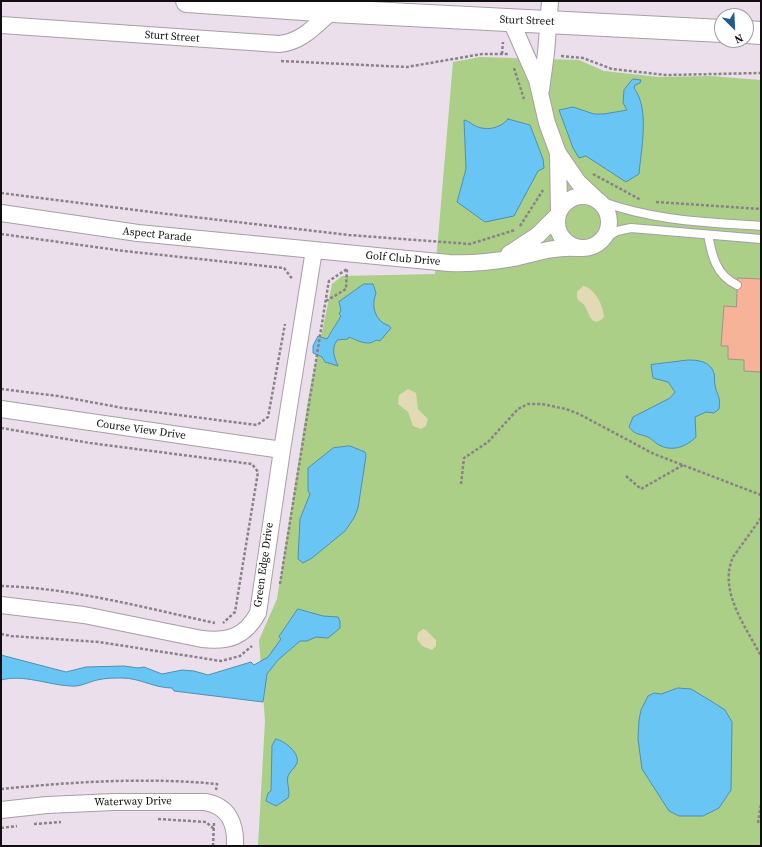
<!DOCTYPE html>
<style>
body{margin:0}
#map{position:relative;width:762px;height:847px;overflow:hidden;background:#eadfea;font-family:"Source Serif 4",serif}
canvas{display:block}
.frame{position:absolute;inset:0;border:2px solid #110e11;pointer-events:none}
.north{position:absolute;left:714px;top:8px;width:40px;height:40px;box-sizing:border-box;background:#fff;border:1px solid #a09fa0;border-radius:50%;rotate:156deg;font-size:11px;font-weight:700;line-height:16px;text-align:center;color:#110e11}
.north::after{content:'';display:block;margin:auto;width:14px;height:18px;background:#215990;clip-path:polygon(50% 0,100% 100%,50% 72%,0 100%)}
</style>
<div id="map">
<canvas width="762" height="847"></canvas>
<div class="frame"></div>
<div class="north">N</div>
</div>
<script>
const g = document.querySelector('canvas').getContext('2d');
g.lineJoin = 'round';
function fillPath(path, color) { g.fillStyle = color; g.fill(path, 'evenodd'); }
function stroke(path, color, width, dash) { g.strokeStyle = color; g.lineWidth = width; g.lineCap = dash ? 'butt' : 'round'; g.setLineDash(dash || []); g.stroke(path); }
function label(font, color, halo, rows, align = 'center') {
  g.font = font + ' "Source Serif 4",serif'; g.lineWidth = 4; g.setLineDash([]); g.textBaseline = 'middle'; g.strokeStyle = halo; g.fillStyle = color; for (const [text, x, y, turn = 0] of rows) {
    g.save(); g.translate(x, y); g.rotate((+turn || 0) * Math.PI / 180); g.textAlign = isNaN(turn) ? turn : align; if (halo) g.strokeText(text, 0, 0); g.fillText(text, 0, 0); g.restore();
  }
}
fillPath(new Path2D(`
 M 480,57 L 579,60 L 604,71 L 659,77 L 710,76 L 761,80 L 761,846 L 258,846 L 265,721 L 259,640 L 277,599 L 309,394 L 332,284 L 342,276 L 435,274 L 453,62 Z`), '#abcf87');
fillPath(new Path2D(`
 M 583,286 C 595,288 604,307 604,317 C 591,331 589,310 584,305 C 582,302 579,302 577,298 L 577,292 Z
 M 408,389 L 416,393 L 418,409 L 428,419 L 426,426 L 421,429 L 413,426 L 408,412 L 398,404 L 399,395 Z
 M 423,629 L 426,630 L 436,640 L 436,646 L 432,650 L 422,646 L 417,639 L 418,633 Z`), '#e3dab5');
const water = new Path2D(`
 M 633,79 L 641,80 L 640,83 L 635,85 L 634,88 C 650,109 641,149 639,174 L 626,182 L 586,156 L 579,158 L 573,148 L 559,110 L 573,107 L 594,114 L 604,114 L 627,110 L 623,103 L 624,90 Z
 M 508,119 L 530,125 L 543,159 L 544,168 L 538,171 L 514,216 L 485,222 L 457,202 L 466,169 L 464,120 C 468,121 469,122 472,124 C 484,132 500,129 508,119 Z
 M 364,284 L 373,284 L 376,293 C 372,304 373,315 383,323 C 387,325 389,325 391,328 L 380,341 L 376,340 C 368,347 357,340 349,337 L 348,339 L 337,340 C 331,350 334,356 338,366 L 325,362 L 322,357 L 313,353 L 313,346 L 318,336 L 327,339 L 341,316 L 339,314 L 341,310 L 339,302 Z
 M 688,360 C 698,360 710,361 714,373 C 715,377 714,381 715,385 C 717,396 721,396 719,409 L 714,413 L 706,412 L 695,417 L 696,437 C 686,447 672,452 659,445 C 655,443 652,439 648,437 C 640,434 635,435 629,427 L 633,417 L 670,398 L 675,392 L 668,382 L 653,378 L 651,365 Z
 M 350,446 L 365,452 L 366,456 L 358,508 L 354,518 L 345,531 L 312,558 L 303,563 L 298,559 L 300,519 L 310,494 L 308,491 L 308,468 L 333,448 Z
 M 298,609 L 323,616 L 338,617 L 340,621 L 340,628 L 328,638 L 316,637 L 307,641 L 300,641 L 278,660 L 267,674 L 263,702 L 174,691 L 172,688 C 154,688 140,678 122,678 C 114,678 105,678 97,680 C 88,682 81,687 71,686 C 48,685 24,674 1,680 L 1,655 L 66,672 L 86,667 L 124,666 L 138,668 L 144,667 L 162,674 L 182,670 L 194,671 L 208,675 L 251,662 L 254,665 L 268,657 L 281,639 L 279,637 Z
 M 678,688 L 691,689 L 711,701 L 725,710 L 732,722 L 731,790 L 719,808 L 703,816 L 679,816 L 669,811 L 642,769 L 638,739 L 639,720 L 641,710 L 648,696 L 654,693 L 661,694 Z
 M 276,739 C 285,741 300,753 297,763 C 295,768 290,771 288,776 C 286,784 291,791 288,798 L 276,806 L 266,801 L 268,793 L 271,791 L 272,746 Z`);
fillPath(water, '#69c6f4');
stroke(water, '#4f8fb0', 1);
const building = new Path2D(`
 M 738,278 L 761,279 L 761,372 L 744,371 L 744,360 L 728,359 L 728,346 L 721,346 L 724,306 L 736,307 Z`);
fillPath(building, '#f7b398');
stroke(building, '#a1948e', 1);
const service = new Path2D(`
 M 600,201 C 654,221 705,222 761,226
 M 708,235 C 712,256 716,275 737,285
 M 600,242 L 617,231 L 631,228 L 761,239`);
const minor = new Path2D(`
 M 511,21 L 537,80 L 547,123 L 558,153 L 578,182 L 596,199
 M 1,25 L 279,44 C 302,42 316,25 332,11
 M 541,90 L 546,53 L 550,1
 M 558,153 L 559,211
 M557 222a26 26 0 1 1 52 0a26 26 0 1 1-52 0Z
 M 1,213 L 138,233 L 449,263 C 470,264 492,262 514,258 C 535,253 555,246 578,248
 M 509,254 L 538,235 L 557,216
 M 1,409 L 282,450
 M 1,605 L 84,615 L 202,639 C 228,642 245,637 258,613 L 282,450 L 314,250
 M 1,810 L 47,805 L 114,802 L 205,802 C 229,806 236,824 235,846`);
const secondary = new Path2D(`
 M 187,1 L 332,11 L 722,31
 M 746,32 L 761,33`);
stroke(service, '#a79ea8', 10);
stroke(minor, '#a79ea8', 18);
stroke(secondary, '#a79ea8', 24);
stroke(new Path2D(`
 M 502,54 L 503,42
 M 561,56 L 583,58 L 612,69 L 666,75 L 761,73
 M 281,61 L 407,67 L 482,54 L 508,54
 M 514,68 L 524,99
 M 593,174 L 641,200
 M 1,193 L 159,213 L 349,235 L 470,244 L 515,230
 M 656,202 L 761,209
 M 520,226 L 543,190
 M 1,234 L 124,251 L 284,268 L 293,280
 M 326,301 L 346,289 L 347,269
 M 1,389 L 58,396 L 123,408 L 257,425 L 268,417 L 285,324
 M 1,428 L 90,443 L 252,464 L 258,472 L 235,612 L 223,623
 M 626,476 L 641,489 L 683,465
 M 461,484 L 464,458 L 488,442 L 518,409 L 528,404 L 542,404 L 566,409 L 579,414 L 654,454 L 761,495
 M 761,518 L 733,557 C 718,591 746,627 761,656
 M 280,584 L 328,286 L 329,281 L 347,269
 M 1,586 C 73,588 145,608 215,623
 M 1,634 L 11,636 L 99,642 L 221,661 L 240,656 L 252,646
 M 1,789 C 72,782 145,777 217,784 L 216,790
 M 158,819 L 206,822 L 214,829
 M 758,823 L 761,804
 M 34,824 L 61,822
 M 1,828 L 17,826
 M 213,846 L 214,823`), '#898289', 2.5, [3, 2]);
stroke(service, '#fff', 8);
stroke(minor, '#fff', 16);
stroke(secondary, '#fff', 22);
label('11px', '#110e11', '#fff', [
 ["Sturt Street",527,21,2],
 ["Sturt Street",172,37,4],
 ["Aspect Parade",157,235,6],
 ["Golf Club Drive",403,259,5],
 ["Course View Drive",141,430,8],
 ["Green Edge Drive",264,565,-82],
 ["Waterway Drive",133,802,-1]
]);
</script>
